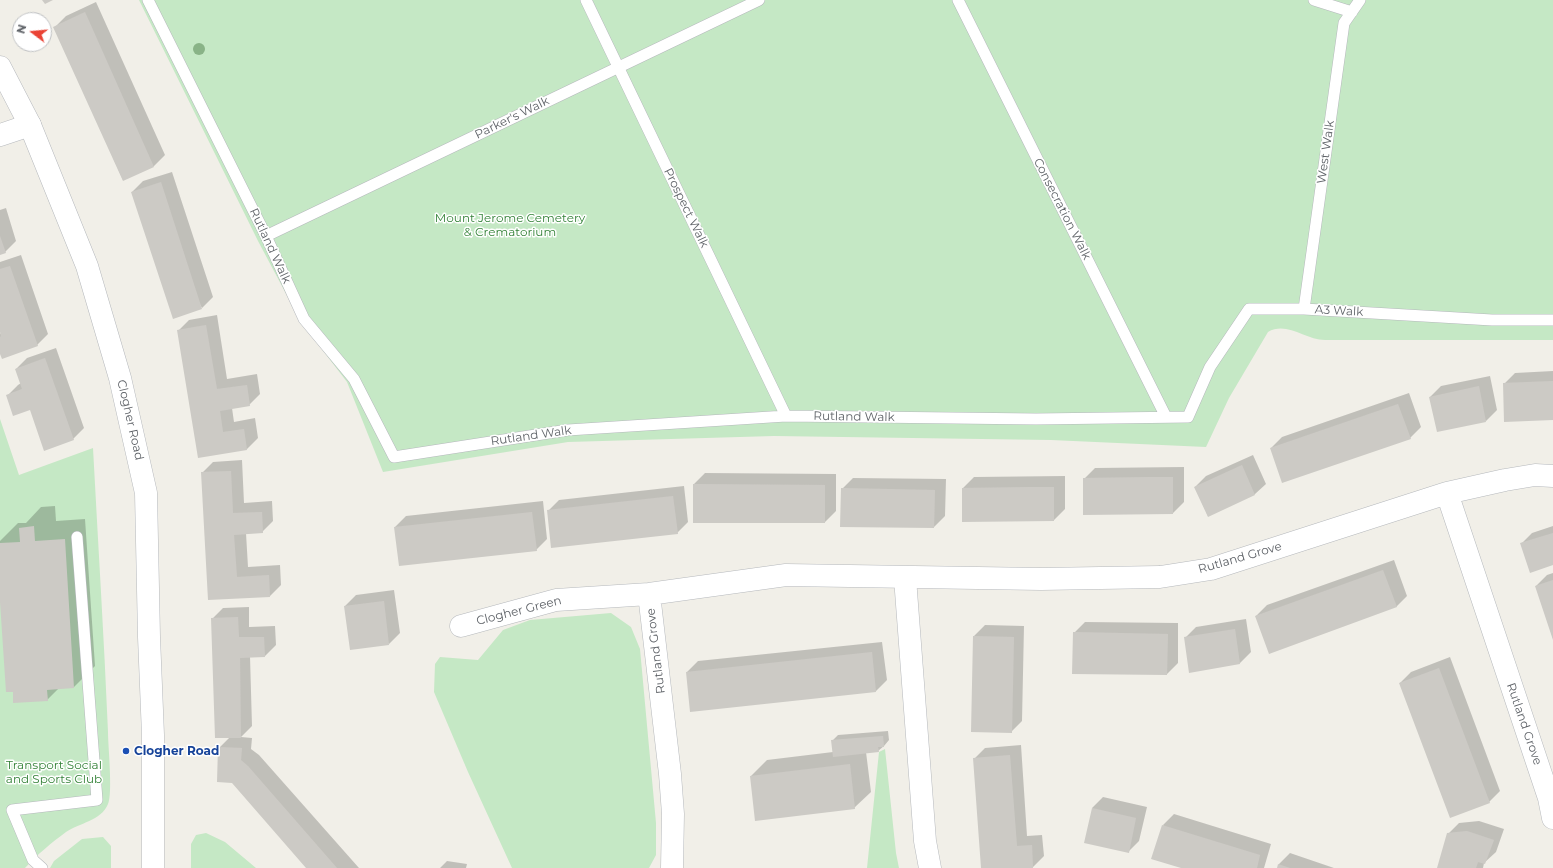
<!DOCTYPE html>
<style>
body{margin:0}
#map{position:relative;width:1553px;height:868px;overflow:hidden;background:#f1efe8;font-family:Montserrat,sans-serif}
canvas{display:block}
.north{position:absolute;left:12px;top:12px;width:40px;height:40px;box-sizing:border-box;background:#fff;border:1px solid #bfc1c3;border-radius:50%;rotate:286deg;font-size:11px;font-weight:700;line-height:16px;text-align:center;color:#5f6368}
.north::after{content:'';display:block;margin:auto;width:14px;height:18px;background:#ea4335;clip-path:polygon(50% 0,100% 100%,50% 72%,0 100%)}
</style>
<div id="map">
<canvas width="1553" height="868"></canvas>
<div class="north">N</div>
</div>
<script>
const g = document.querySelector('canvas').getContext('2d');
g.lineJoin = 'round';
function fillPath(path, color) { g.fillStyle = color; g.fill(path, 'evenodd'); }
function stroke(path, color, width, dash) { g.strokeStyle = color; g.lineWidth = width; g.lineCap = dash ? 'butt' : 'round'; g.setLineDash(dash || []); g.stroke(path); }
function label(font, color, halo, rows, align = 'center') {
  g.font = font + ' Montserrat,sans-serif'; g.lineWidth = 3; g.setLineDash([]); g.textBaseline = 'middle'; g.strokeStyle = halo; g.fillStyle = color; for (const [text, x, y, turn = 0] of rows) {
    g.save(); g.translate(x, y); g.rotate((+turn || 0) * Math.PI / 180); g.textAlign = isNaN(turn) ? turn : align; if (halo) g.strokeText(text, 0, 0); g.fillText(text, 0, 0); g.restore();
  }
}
fillPath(new Path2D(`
 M 139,0 L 1553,0 L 1553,340 C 1477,340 1401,340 1325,340 C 1305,340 1287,321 1268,332 L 1229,398 L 1206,447 L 1051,440 L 774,436 L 568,442 L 383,472 L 347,382 L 301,322 L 258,241 Z
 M 0,419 L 19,475 L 93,448 C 98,543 104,637 108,732 C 108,746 113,794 108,804 C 101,821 79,823 66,832 C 51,843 38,854 25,868 L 0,868 Z
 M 611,613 L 631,627 L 640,649 L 656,823 L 656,855 L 649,868 L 512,868 L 468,772 L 434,692 L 435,664 L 440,657 L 478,660 L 503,630 L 530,620 Z
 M 885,749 L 896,853 L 899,868 L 867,868 L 879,752 Z
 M 206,833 L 225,842 L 256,868 L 191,868 L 191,844 L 196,835 Z
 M 103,837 L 111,846 L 111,868 L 50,868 L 54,861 L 82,839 Z`), '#c5e8c5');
fillPath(new Path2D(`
 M 96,2 L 165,155 L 154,166 L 123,180 L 55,27 L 66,16 Z
 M 172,172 L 213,297 L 202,308 L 132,192 L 143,181 Z
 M 6,208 L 16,241 L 5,252 L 0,254 L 0,210 Z
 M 21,255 L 48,334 L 37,345 L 0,351 L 0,334 L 1,333 L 0,329 L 0,262 Z
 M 217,315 L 227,379 L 257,374 L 260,394 L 249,405 L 232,408 L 234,422 L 255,418 L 258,438 L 247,449 L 199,457 L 178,331 L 189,320 Z
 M 56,348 L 84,428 L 73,439 L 30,409 L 7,396 L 18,385 L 21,383 L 16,369 L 27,358 Z
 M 1553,371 L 1553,419 L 1504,384 L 1515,373 Z
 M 1490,376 L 1497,410 L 1486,421 L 1430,397 L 1441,386 Z
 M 1409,393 L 1421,427 L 1410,438 L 1271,448 L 1282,437 Z
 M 1253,455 L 1266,484 L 1255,494 L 1208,516 L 1195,487 L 1206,476 Z
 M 242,460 L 244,503 L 272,501 L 273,521 L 262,532 L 246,533 L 248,567 L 280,565 L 281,585 L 270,596 L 209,599 L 202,473 L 213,462 Z
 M 1184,467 L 1184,502 L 1173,513 L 1084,514 L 1084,479 L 1095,468 Z
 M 705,473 L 836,474 L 836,511 L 825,522 L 694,484 Z
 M 1065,476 L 1065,509 L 1054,520 L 963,488 L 974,477 Z
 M 853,478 L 946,479 L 945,516 L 934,527 L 842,489 Z
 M 684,486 L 688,522 L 677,533 L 548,511 L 559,500 Z
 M 543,501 L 547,539 L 536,550 L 395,527 L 406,516 Z
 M 55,506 L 56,521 L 85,519 L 95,666 L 74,687 L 59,688 L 47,700 L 0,587 L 0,541 L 18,523 L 26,523 L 41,507 Z
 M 1553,526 L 1553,564 L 1521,544 L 1532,533 Z
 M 1394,560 L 1407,596 L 1396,607 L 1256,616 L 1267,605 Z
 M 1553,573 L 1553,638 L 1536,586 L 1547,575 Z
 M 394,590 L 400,633 L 389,644 L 345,606 L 356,595 Z
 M 249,607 L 249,627 L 275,626 L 276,645 L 265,656 L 250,656 L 252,726 L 241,737 L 252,738 L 251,749 L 259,755 L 359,868 L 308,868 L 219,748 L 230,737 L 212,619 L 223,608 Z
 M 1246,619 L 1251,652 L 1240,663 L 1190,671 L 1185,638 L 1196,627 Z
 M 1085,622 L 1178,623 L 1178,663 L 1167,674 L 1074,633 Z
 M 985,625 L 1024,626 L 1022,721 L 1011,732 L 974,636 Z
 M 882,642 L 887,680 L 876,691 L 687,672 L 698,661 Z
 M 1450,657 L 1500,791 L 1489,802 L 1400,683 L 1411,672 Z
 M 888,731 L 889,740 L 884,746 L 878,751 L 866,752 L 871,792 L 854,808 L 751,776 L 767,760 L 833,752 L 832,741 L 838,735 Z
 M 1021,745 L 1027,836 L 1042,835 L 1044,856 L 1033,867 L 982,868 L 974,759 L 985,748 Z
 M 1103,797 L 1147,807 L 1139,841 L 1128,852 L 1092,808 Z
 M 1174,814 L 1271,844 L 1264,868 L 1184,868 L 1163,825 Z
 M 1479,821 L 1504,829 L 1496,852 L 1484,863 L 1483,868 L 1438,868 L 1448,834 L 1459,823 Z
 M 1290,853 L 1334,868 L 1278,868 L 1279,864 Z
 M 447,861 L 467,864 L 466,868 L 440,868 Z`), '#0003');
fillPath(new Path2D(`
 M 42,0 L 53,0 L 45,4 Z
 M 85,12 L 154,167 L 123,181 L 53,27 Z
 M 161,182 L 202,309 L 173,319 L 131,192 Z
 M 0,236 L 6,253 L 0,255 Z
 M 10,266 L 38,346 L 2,359 L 0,354 L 0,337 L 1,336 L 0,332 L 0,269 Z
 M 206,325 L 217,389 L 247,385 L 250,406 L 220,411 L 223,432 L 244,429 L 247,450 L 198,458 L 177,330 Z
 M 45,358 L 74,440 L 44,451 L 30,410 L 13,416 L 6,395 L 22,389 L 15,369 Z
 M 1553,381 L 1553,420 L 1504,422 L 1503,383 Z
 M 1479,386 L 1486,422 L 1437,432 L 1429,397 Z
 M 1398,404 L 1411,439 L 1282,483 L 1270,448 Z
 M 1242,465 L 1255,495 L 1208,517 L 1194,487 Z
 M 231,471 L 233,513 L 262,512 L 263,533 L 234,535 L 237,577 L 269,575 L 270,597 L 208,600 L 201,472 Z
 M 1151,477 L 1173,477 L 1173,514 L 1083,515 L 1083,478 Z
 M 693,484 L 825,485 L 825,523 L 693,523 Z
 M 1031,487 L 1054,487 L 1054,521 L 962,522 L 962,488 Z
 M 841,488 L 935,490 L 934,528 L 840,527 Z
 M 673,496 L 678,534 L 551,548 L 547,510 Z
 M 532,512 L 537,551 L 399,566 L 394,527 Z
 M 34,526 L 35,541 L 65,539 L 74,688 L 47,690 L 48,701 L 13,703 L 13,692 L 6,692 L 0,602 L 0,543 L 20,542 L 19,528 Z
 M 1553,533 L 1553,565 L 1530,573 L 1520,543 Z
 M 1383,570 L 1397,607 L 1269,654 L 1255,616 Z
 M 1553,580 L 1553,640 L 1535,586 Z
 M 384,601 L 389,645 L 350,650 L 344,606 Z
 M 238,617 L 239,637 L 264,637 L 265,657 L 240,658 L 241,738 L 215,738 L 211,618 Z
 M 1235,629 L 1240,664 L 1189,673 L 1184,637 Z
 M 1073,632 L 1168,634 L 1167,675 L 1072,674 Z
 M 973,636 L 1014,637 L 1012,733 L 971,732 Z
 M 872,652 L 876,692 L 690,712 L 686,672 Z
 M 1439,668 L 1490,803 L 1450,818 L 1399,683 Z
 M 883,736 L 884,747 L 878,747 L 879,752 L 833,757 L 831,740 Z
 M 218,747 L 242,748 L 241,760 L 248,766 L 337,868 L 306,868 L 232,783 L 217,782 Z
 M 1010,755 L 1017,846 L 1032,845 L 1033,868 L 981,868 L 973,758 Z
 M 850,764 L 855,809 L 755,821 L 750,776 Z
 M 1092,808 L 1136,818 L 1129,853 L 1084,843 Z
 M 1162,825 L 1260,855 L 1257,868 L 1181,868 L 1151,859 Z
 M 1467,831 L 1494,840 L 1485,864 L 1478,862 L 1476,868 L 1437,868 L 1447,833 Z
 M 1278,864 L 1290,868 L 1277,868 Z`), '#cccac5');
const service = new Path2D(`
 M 148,0 L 266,236 L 304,319 L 354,379 L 394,457 L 568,430 L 786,416 L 1036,419 L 1188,417 L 1210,367 L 1249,309 L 1304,309 L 1492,320 L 1553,320
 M 586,0 L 786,416
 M 958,0 L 1166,417
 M 1314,0 L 1352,12
 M 266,236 L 759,0
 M 1304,309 L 1344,23 L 1360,0
 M 42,868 L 33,860 L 12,810 L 97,800 L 77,537`);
const minor = new Path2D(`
 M 0,135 L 30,125
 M 1447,493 L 1549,798 L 1553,818
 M 905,578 L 925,841 L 930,868
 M 649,594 L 670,774 L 673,814 L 672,868
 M 461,626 L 556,600 L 649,594 L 786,575 L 1041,579 L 1160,577 L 1211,569 L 1447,493 L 1505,480 L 1535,475 L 1553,476`);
const tertiary = new Path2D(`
 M 0,67 L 30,125 L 87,266 L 120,378 L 146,493 L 149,637 L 153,735 L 153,868`);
stroke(service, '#b5b8bc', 12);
stroke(minor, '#b5b8bc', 23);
stroke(tertiary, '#b5b8bc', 23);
stroke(service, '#fff', 11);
stroke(minor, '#fff', 22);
stroke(tertiary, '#fff', 22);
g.fillStyle = '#89b387';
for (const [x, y] of [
 [199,49]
]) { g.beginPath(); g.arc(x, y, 6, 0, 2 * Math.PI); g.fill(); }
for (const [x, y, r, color] of [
 [126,751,4,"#1a4fb4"]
]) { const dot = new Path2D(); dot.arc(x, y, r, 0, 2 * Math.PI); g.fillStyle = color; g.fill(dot); stroke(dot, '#fff', 1.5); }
label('12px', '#5f6368', '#fff', [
 ["Parker's Walk",512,118,-26],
 ["West Walk",1326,152,-82],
 ["Prospect Walk",686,208,64],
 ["Consecration Walk",1062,209,63],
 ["Rutland Walk",270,246,65],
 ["A3 Walk",1339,311,3],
 ["Rutland Walk",854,417,1],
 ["Clogher Road",130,420,77],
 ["Rutland Walk",531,436,-8],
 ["Rutland Grove",1240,558,-16],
 ["Clogher Green",519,611,-14],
 ["Rutland Grove",656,651,-97],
 ["Rutland Grove",1524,724,71]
]);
label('12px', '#348238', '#fff', [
 ["Mount Jerome Cemetery",510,218],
 ["& Crematorium",510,232],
 ["Transport Social",54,765],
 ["and Sports Club",54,779]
]);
label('bold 12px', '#164399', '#fff', [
 ["Clogher Road",134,751]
], 'left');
</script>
